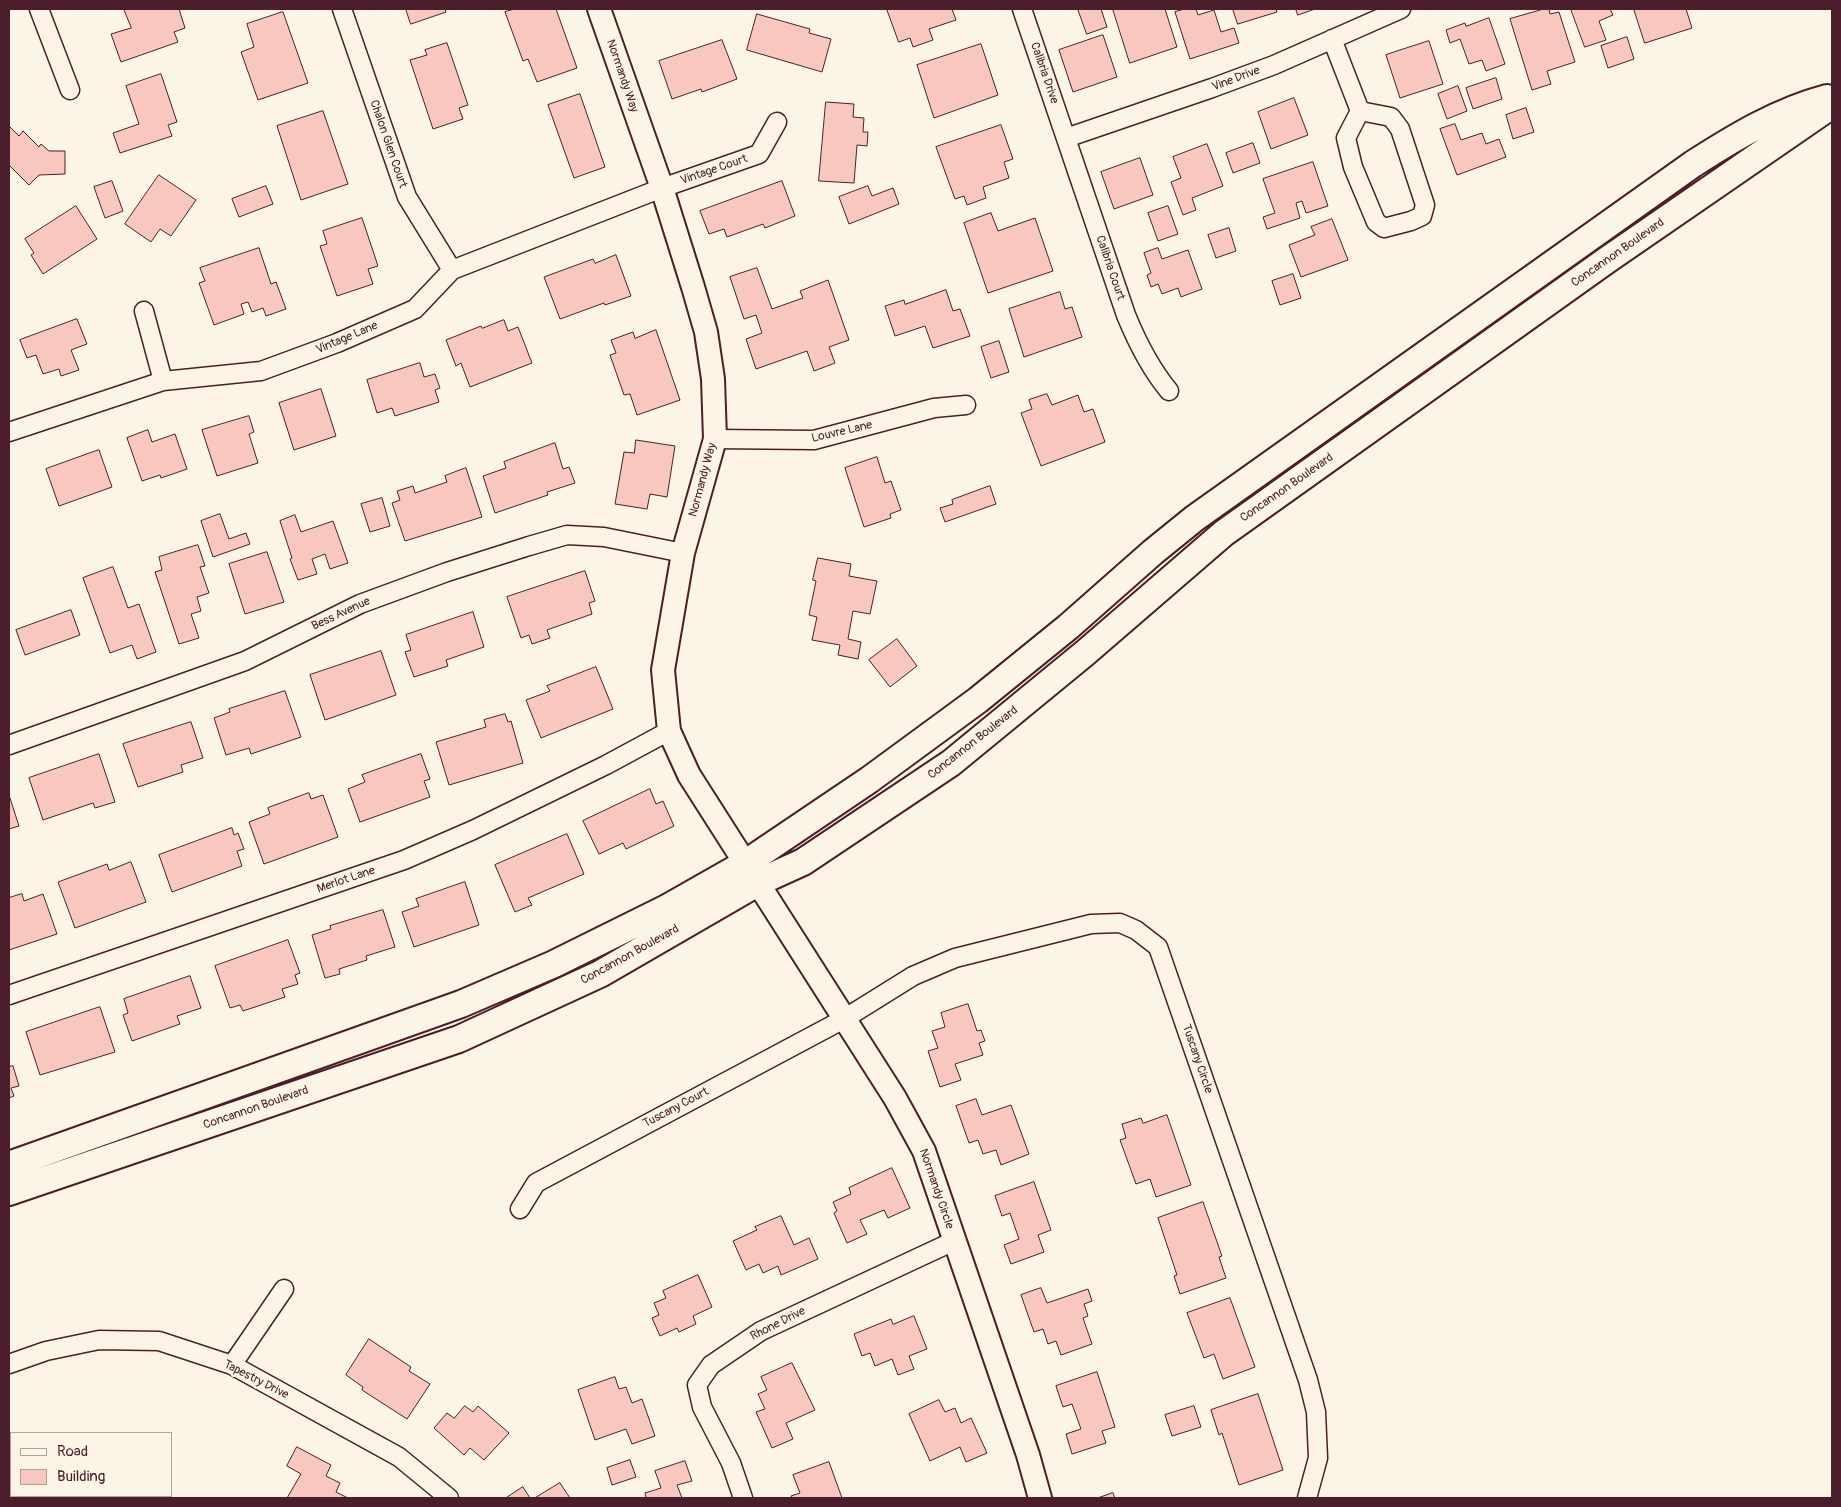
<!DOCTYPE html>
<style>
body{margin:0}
#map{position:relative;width:1841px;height:1507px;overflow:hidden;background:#fcf5e5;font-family:Pangolin,sans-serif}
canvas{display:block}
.frame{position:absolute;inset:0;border:10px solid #4a1f2b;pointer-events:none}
.legend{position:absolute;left:10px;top:1432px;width:162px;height:65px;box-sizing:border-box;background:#fcf5e5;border:1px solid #b59f9b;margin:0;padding:6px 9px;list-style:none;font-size:15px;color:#4a1f2b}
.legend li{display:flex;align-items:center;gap:10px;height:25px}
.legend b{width:25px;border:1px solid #b59f9b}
</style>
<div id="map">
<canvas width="1841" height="1507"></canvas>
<div class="frame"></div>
<ul class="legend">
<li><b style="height:6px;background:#fcf5e5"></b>Road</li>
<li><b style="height:14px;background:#f8c8bf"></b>Building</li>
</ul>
</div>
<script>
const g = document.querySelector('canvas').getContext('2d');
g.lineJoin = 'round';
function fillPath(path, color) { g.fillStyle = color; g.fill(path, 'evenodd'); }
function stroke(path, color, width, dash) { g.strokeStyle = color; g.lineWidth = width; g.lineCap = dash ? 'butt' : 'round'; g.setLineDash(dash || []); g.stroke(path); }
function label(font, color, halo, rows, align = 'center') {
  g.font = font + ' Pangolin,sans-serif'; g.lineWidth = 5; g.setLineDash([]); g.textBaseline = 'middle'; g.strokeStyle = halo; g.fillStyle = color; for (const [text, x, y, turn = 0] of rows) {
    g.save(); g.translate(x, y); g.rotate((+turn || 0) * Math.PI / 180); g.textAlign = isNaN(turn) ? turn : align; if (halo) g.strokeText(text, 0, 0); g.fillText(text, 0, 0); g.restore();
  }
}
const building = new Path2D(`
 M 124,9 L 179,9 L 185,28 L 174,32 L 178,42 L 121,62 L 111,34 L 131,28 Z
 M 406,9 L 445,9 L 446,12 L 411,24 Z
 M 515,9 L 556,9 L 577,68 L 537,82 L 528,59 L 523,61 L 505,12 Z
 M 887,9 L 952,9 L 956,20 L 929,29 L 933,40 L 913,47 L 910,38 L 899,42 Z
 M 1078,9 L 1101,9 L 1107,27 L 1087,34 Z
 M 1113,9 L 1165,9 L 1177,47 L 1130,63 Z
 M 1185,9 L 1196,9 L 1198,15 L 1214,10 L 1221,32 L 1234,28 L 1239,43 L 1190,59 L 1175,12 Z
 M 1233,9 L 1276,9 L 1277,12 L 1238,24 Z
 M 1296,9 L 1315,9 L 1298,15 Z
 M 1544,9 L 1549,9 L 1550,14 L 1559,12 L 1575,62 L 1547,71 L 1551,84 L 1532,90 L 1510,19 Z
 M 1571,9 L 1610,9 L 1613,15 L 1599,21 L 1606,40 L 1585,47 Z
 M 1634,9 L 1686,9 L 1692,28 L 1645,43 Z
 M 283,12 L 308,83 L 258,100 L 241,52 L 254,47 L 247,24 Z
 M 757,14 L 810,29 L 809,33 L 831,39 L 822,72 L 747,50 Z
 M 1489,18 L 1505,64 L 1486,71 L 1482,60 L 1469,64 L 1460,39 L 1450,43 L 1446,30 L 1465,23 L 1466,26 Z
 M 1103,35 L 1117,77 L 1073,92 L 1059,50 Z
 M 1627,37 L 1634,59 L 1608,68 L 1601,46 Z
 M 722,40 L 737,79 L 702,92 L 701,89 L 672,99 L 659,61 Z
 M 1429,41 L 1443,84 L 1400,98 L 1386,55 Z
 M 447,43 L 468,105 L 459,108 L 463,119 L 433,129 L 410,60 L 427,55 L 425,50 Z
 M 981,44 L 998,95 L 934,118 L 917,65 Z
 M 161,74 L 177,122 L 168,125 L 172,136 L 120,153 L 113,133 L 139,124 L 126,86 Z
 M 1496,78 L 1502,99 L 1473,109 L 1466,88 Z
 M 1458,86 L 1467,111 L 1447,119 L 1438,94 Z
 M 580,94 L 605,167 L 574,178 L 548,105 Z
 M 1294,98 L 1308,135 L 1271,149 L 1258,112 Z
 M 826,102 L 854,104 L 853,117 L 864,118 L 863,132 L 868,132 L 867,146 L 857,145 L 854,183 L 819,181 Z
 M 1526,108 L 1534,132 L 1513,139 L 1506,115 Z
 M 323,111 L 348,184 L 301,200 L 277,126 Z
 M 1455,124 L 1461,140 L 1482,133 L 1486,144 L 1499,139 L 1506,157 L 1457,175 L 1440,129 Z
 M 1001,125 L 1013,159 L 1004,162 L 1009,178 L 983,187 L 986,198 L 967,205 L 964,196 L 955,199 L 936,147 Z
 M 9,126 L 19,136 L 23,131 L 39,147 L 41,144 L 49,151 L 65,151 L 65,174 L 39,175 L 29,185 L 9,165 Z
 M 1253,143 L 1260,163 L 1233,173 L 1226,153 Z
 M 1207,144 L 1223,186 L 1192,198 L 1196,210 L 1183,215 L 1171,182 L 1181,178 L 1173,157 Z
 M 1140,158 L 1153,195 L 1114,209 L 1101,172 Z
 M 1313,162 L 1328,206 L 1306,213 L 1302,201 L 1296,203 L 1300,218 L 1267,229 L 1263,217 L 1275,213 L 1263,179 Z
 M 159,175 L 196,200 L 171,236 L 160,229 L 151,242 L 125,224 Z
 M 112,181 L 123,211 L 105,218 L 94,187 Z
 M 782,181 L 795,216 L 765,228 L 763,224 L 727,237 L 724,229 L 709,234 L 700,211 Z
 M 266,186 L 273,204 L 239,217 L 232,199 Z
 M 868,186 L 872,196 L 893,188 L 899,204 L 849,224 L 839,197 Z
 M 76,206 L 97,239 L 43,274 L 31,255 L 34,253 L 25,239 Z
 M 1168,206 L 1178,234 L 1158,241 L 1148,213 Z
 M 991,213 L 998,231 L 1035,218 L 1053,271 L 988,293 L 964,223 Z
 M 362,218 L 378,266 L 368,269 L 373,284 L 337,296 L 320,246 L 327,244 L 323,231 Z
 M 1332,219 L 1348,260 L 1301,277 L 1289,245 L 1315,235 L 1311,227 Z
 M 1229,228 L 1236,251 L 1216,258 L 1208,235 Z
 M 259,248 L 271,284 L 276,282 L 286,309 L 266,316 L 263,308 L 252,312 L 248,302 L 241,304 L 244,314 L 214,325 L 199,283 L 205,281 L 200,268 Z
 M 1158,248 L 1162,259 L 1188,250 L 1202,289 L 1181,297 L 1178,288 L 1162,294 L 1158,284 L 1151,287 L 1147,275 L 1151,273 L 1144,253 Z
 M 616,255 L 631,296 L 605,305 L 604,303 L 560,319 L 544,277 L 593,259 L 595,263 Z
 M 757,268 L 772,309 L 803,298 L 800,291 L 828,280 L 849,340 L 829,347 L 835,363 L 814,371 L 807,351 L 756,369 L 746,339 L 762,333 L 756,315 L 744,319 L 730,277 Z
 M 1293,274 L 1301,298 L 1280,305 L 1272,281 Z
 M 946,290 L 953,311 L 960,309 L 970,336 L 933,348 L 925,326 L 895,336 L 885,306 L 904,300 L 905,304 Z
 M 1060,292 L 1065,309 L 1072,307 L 1082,337 L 1024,357 L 1009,309 Z
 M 77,319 L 87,344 L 71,350 L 79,370 L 61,376 L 59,369 L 43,374 L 36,355 L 27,358 L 20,340 Z
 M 504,320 L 508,331 L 518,327 L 532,363 L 470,387 L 461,363 L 456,366 L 446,340 L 481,326 L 482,328 Z
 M 656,330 L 680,400 L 637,415 L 630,394 L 624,395 L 610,355 L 616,353 L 611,340 L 633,332 L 635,338 Z
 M 999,341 L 1009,372 L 991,378 L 981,347 Z
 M 420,363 L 424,377 L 435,374 L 440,388 L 435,390 L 439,402 L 395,416 L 392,408 L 377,413 L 367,380 Z
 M 321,389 L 336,436 L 294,450 L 279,403 Z
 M 1047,394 L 1052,405 L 1078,395 L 1084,412 L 1093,409 L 1105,442 L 1041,466 L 1021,413 L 1032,409 L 1029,400 Z
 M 249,416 L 254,432 L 249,434 L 258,463 L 217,476 L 202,430 Z
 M 148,430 L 152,442 L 175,434 L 187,469 L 161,478 L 160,475 L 142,481 L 127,438 Z
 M 636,440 L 675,446 L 667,497 L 650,494 L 647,509 L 615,504 L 624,452 L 634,453 Z
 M 555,443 L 563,469 L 569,467 L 575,483 L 547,492 L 548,495 L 495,513 L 483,476 L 506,468 L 504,462 Z
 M 99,450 L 112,487 L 59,506 L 46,469 Z
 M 877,457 L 885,483 L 891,481 L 901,510 L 890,514 L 891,518 L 864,527 L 845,468 Z
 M 466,468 L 482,517 L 405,541 L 392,503 L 400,500 L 397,491 L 413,486 L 415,493 L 447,482 L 445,476 Z
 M 990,486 L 996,504 L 945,522 L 940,508 L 953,504 L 952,500 Z
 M 382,498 L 390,526 L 370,532 L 361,504 Z
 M 220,514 L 229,539 L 246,533 L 250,544 L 213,557 L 201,521 Z
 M 295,515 L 301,532 L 333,521 L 348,563 L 330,569 L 325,554 L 312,559 L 317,574 L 298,580 L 290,559 L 292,558 L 280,521 Z
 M 198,545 L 205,566 L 200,567 L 209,593 L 197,597 L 201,611 L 191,614 L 199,638 L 179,644 L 155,572 L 162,570 L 159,557 Z
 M 267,552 L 284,602 L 245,614 L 229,564 Z
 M 818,558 L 851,564 L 849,576 L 877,581 L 870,614 L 853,611 L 848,639 L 861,642 L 858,659 L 838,655 L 840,645 L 812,640 L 817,617 L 809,615 L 816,581 L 813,580 Z
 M 113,567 L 128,608 L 139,604 L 156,652 L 137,659 L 132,645 L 110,653 L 83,578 Z
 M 585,571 L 595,601 L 589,603 L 592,614 L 547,630 L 550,638 L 532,644 L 529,635 L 521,638 L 507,597 Z
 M 71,610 L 80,635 L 25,655 L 16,630 Z
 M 473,612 L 484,647 L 446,660 L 448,666 L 414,677 L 405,652 L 411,650 L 406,635 Z
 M 897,639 L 917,666 L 890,687 L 869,660 Z
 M 381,651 L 396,695 L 325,720 L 310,675 Z
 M 596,667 L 613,709 L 541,738 L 526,700 L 550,691 L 547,686 Z
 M 285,691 L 301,737 L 251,754 L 249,748 L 226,755 L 214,718 L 230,712 L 229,709 Z
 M 505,714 L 508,722 L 511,721 L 523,763 L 449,785 L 436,742 L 486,727 L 484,720 Z
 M 191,722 L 203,758 L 181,765 L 183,772 L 138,787 L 123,744 Z
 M 99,754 L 115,802 L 95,808 L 93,803 L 43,820 L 29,778 Z
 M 421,754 L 430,779 L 424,781 L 430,797 L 360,822 L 348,789 L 365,782 L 362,775 Z
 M 650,789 L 656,804 L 663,801 L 674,826 L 626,849 L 623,843 L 599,854 L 583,821 Z
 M 309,793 L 311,799 L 323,795 L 338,837 L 264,864 L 249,822 L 270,814 L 268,808 Z
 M 9,795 L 19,826 L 9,829 Z
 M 232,828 L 234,835 L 238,833 L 244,849 L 237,851 L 242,866 L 172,892 L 159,855 Z
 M 567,834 L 584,874 L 528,898 L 532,905 L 515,912 L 495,865 Z
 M 131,862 L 146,902 L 75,928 L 58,882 L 107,864 L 109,870 Z
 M 465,882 L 479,925 L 414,947 L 402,912 L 419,906 L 416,899 Z
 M 22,894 L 24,901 L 43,894 L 57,934 L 9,950 L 9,898 Z
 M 383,910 L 395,947 L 366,956 L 367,960 L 339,969 L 340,974 L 325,978 L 312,935 L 331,929 L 330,926 Z
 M 288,940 L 300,973 L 295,975 L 298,984 L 282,989 L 285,997 L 243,1011 L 240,1005 L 230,1008 L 215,966 Z
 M 190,976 L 201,1008 L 177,1016 L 180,1024 L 132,1041 L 123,1015 L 128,1013 L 124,999 Z
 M 968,1004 L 977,1031 L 981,1030 L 985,1041 L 979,1043 L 983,1055 L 955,1064 L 961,1080 L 940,1087 L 928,1051 L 938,1048 L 932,1031 L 945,1027 L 941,1013 Z
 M 100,1007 L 115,1052 L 40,1075 L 26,1032 Z
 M 13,1066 L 19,1086 L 11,1088 L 14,1096 L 9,1098 L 9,1067 Z
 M 976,1099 L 982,1115 L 1011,1105 L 1029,1154 L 1001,1165 L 996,1150 L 983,1154 L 978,1140 L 969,1143 L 956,1106 Z
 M 1167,1115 L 1191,1185 L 1156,1197 L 1150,1179 L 1136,1184 L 1120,1140 L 1126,1138 L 1122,1124 L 1141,1118 L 1143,1123 Z
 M 892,1168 L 910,1208 L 888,1218 L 884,1210 L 860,1220 L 867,1234 L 847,1243 L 834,1213 L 837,1211 L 833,1202 L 851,1194 L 849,1188 Z
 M 1034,1182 L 1051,1230 L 1038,1235 L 1044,1252 L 1011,1264 L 1004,1245 L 1019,1239 L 1010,1213 L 1002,1216 L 995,1196 Z
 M 1203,1202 L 1222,1256 L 1219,1257 L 1226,1278 L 1180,1294 L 1174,1276 L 1177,1275 L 1158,1218 Z
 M 781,1216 L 794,1245 L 809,1238 L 818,1259 L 781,1275 L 778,1266 L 763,1273 L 759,1264 L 746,1270 L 733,1241 L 757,1230 L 755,1227 Z
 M 698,1275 L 712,1307 L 693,1316 L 696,1324 L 679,1332 L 677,1328 L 660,1336 L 652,1318 L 659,1315 L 654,1303 L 666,1298 L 663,1291 Z
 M 1041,1288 L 1047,1303 L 1088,1289 L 1092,1301 L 1084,1304 L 1088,1316 L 1083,1318 L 1092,1344 L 1061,1355 L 1056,1341 L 1048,1344 L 1043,1329 L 1034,1332 L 1021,1295 Z
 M 1230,1298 L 1255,1367 L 1223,1379 L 1214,1354 L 1204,1358 L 1187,1313 Z
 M 914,1316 L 927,1349 L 909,1356 L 914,1369 L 898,1375 L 892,1359 L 875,1366 L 870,1353 L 862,1356 L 854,1334 L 891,1319 L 893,1324 Z
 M 369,1339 L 411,1367 L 409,1371 L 430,1384 L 407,1419 L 362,1390 L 363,1387 L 346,1375 Z
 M 792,1363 L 815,1410 L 786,1423 L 793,1439 L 772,1448 L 756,1412 L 765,1409 L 758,1394 L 767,1390 L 761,1377 Z
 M 1097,1372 L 1115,1427 L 1102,1431 L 1106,1443 L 1072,1454 L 1066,1434 L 1081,1429 L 1072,1404 L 1063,1407 L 1056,1386 Z
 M 615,1377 L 619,1389 L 626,1387 L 632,1403 L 642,1399 L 655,1436 L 632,1444 L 626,1429 L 595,1440 L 578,1390 Z
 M 1258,1394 L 1283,1470 L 1239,1485 L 1222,1433 L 1219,1435 L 1211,1410 Z
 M 939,1400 L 945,1412 L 955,1408 L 961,1423 L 971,1418 L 987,1453 L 966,1462 L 960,1447 L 930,1461 L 909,1414 Z
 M 465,1406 L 473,1412 L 478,1406 L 509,1433 L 484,1460 L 470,1448 L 464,1455 L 434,1428 L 447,1413 L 454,1418 Z
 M 1194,1406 L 1201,1427 L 1172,1436 L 1165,1415 Z
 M 297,1447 L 331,1465 L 326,1476 L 340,1483 L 336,1492 L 348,1498 L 287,1498 L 301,1474 L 287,1466 Z
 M 630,1460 L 636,1477 L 612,1485 L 607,1468 Z
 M 685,1461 L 692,1481 L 677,1485 L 682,1498 L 646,1498 L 645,1493 L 661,1488 L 655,1471 Z
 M 829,1462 L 842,1498 L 792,1498 L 791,1496 L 800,1493 L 793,1475 Z
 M 560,1483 L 570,1498 L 535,1498 Z
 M 523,1487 L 530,1498 L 506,1498 Z
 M 1113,1493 L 1115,1498 L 1098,1498 Z`);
fillPath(building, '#f8c8bf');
stroke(building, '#4a1f2b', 1);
const minor = new Path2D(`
 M 39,9 L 70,90
 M 342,9 L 407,197 L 452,270
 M 1022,9 L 1126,315 C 1137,342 1150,368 1169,391
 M 1332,39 L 1360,111
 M 1360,111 L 1391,117 L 1400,129 L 1425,205 L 1422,216 L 1411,221 L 1384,228 L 1376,222 L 1353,167 L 1346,138 Z
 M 1066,138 L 1212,88 L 1274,65 L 1401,9
 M 144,311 L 163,381
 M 9,432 L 163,381 L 261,371 L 337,343 L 415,309 L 452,270 L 662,188 L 759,154 L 777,122
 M 715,439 L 814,440 L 934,408 L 966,405
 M 9,745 L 245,661 L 360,604 L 447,572 L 529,546 L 567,535 L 604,537 L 683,553
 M 9,995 L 404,860 L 473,830 L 606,765 L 669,731
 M 520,1209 L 536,1183 L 844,1019 L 913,976 L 955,958 L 1091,924 L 1120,923 L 1136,930 L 1158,947 L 1308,1380 L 1316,1412 L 1318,1458 L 1307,1498
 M 9,1364 L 46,1351 L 99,1340 L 159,1341 L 232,1365 L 399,1457 L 449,1498
 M 232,1365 L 284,1289
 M 743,1498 L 731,1463 L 702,1407 L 697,1385 L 711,1365 L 761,1331 L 954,1241`);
const tertiary = new Path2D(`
 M 599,9 L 662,188 L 693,287 L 706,332 L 713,379 L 715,439 L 683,553 L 663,670 L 669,731 L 689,775 L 895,1098 L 924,1151 L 1028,1455 L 1040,1498`);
const secondary = new Path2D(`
 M 9,1165 L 461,1004 L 554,964 L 665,909 L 746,863 L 869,780 L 978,700 L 1068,627 L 1153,552 L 1195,518 L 1693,164 C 1735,137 1778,111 1827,98
 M 9,1192 L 459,1039 L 600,974 L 759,882 L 803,862 L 951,763 L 1085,653 L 1224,533 L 1607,260 L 1832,105`);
stroke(minor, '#4a1f2b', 21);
stroke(tertiary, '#4a1f2b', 26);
stroke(secondary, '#4a1f2b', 30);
stroke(minor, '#fcf5e5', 18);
stroke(tertiary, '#fcf5e5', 22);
stroke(secondary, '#fcf5e5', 26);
label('12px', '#4a1f2b', '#fcf5e5', [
 ["Calibria Drive",1044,73,71],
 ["Normandy Way",622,76,71],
 ["Vine Drive",1236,79,-21],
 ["Chalon Glen Court",388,144,71],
 ["Vintage Court",714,170,-19],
 ["Concannon Boulevard",1618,253,-35],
 ["Calibria Court",1110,268,71],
 ["Vintage Lane",347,338,-23],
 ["Louvre Lane",842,432,-13],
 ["Normandy Way",703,480,-75],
 ["Concannon Boulevard",1287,488,-35],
 ["Bess Avenue",341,614,-25],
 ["Concannon Boulevard",973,743,-38],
 ["Merlot Lane",346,880,-19],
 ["Concannon Boulevard",630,955,-29],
 ["Tuscany Circle",1197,1059,71],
 ["Concannon Boulevard",256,1108,-19],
 ["Tuscany Court",676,1108,-28],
 ["Normandy Circle",936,1189,71],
 ["Rhone Drive",778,1324,-27],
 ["Tapestry Drive",256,1380,27]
]);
</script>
